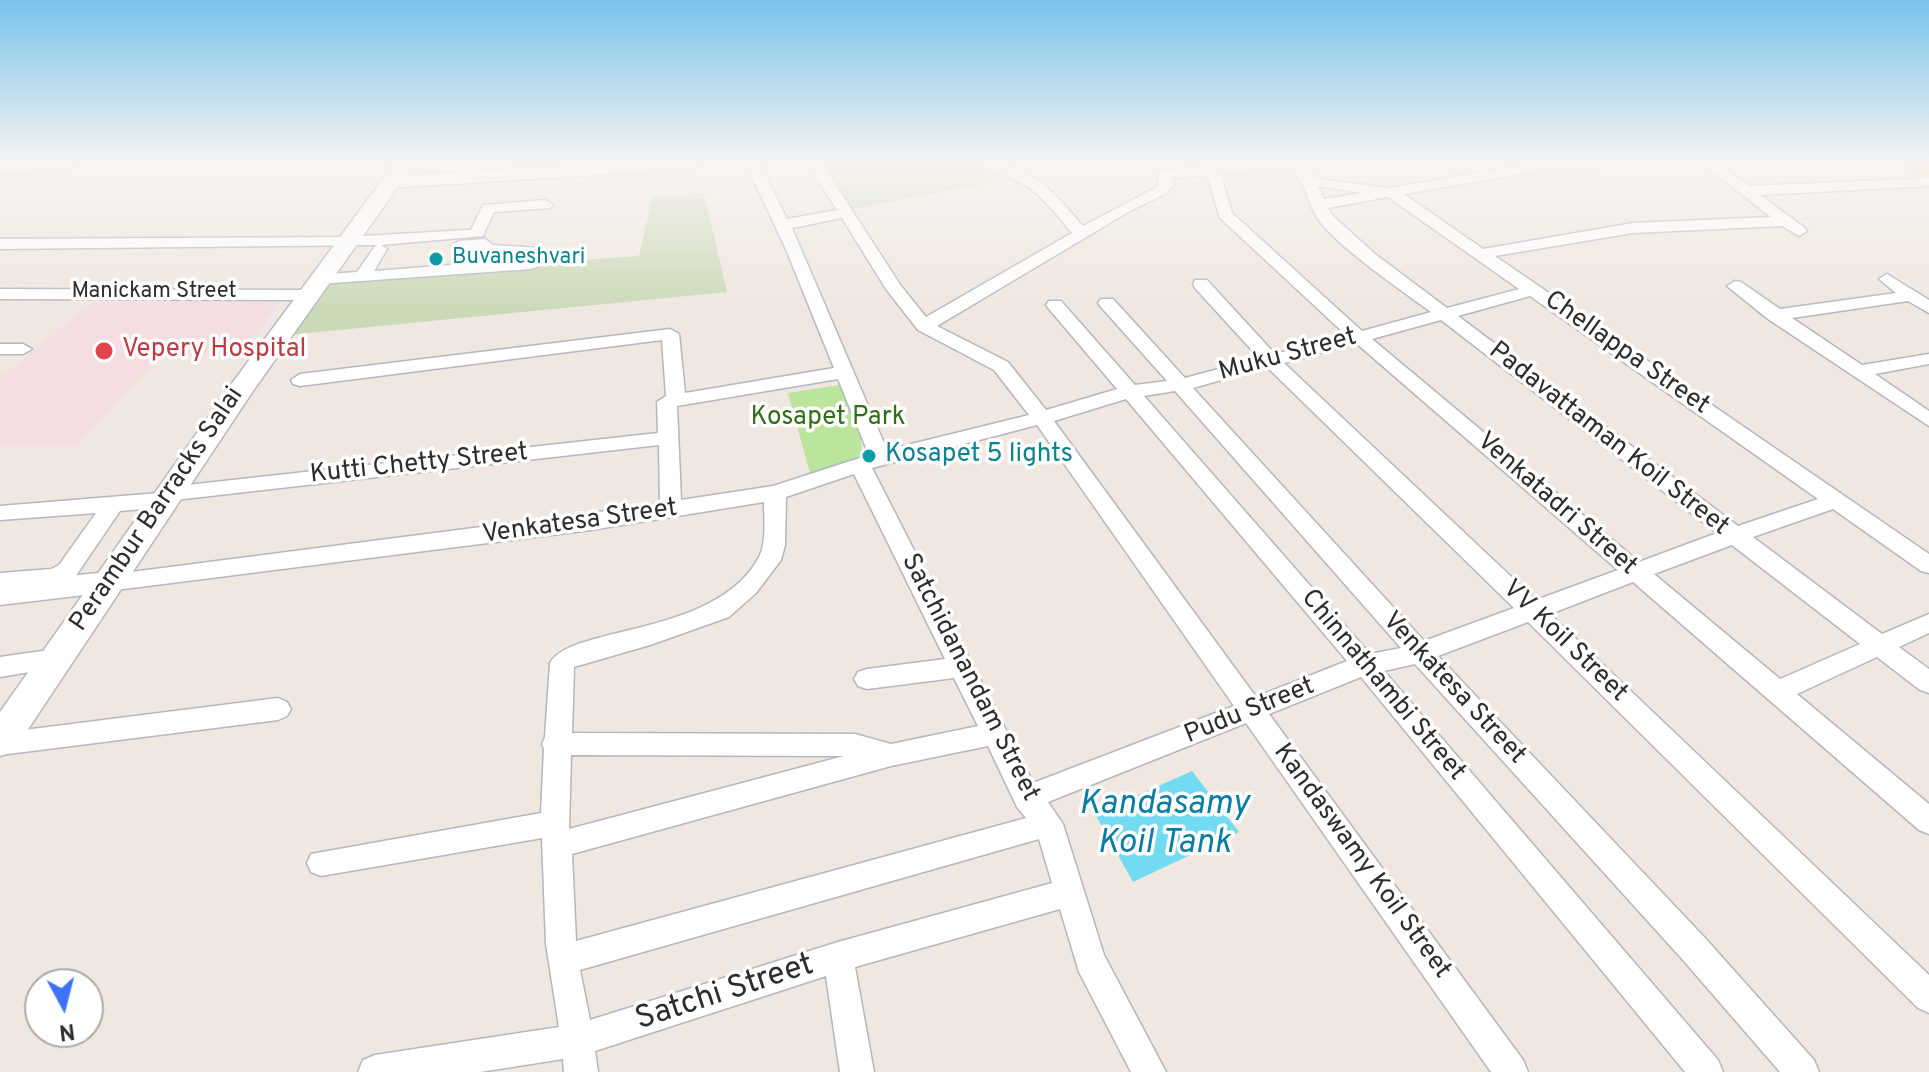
<!DOCTYPE html>
<style>
body{margin:0}
#map{position:relative;width:1929px;height:1072px;overflow:hidden;background:#efe7e0;font-family:Overpass,sans-serif}
canvas{display:block}
.north{position:absolute;left:24px;top:968px;width:80px;height:80px;box-sizing:border-box;background:#fff;border:2px solid #ababab;border-radius:50%;rotate:173deg;font-size:22px;font-weight:700;line-height:32px;text-align:center;color:#2d2d2d}
.north::after{content:'';display:block;margin:auto;width:28px;height:36px;background:#3e72fd;clip-path:polygon(50% 0,100% 100%,50% 72%,0 100%)}
</style>
<div id="map">
<canvas width="1929" height="1072"></canvas>
<div class="north">N</div>
</div>
<script>
const g = document.querySelector('canvas').getContext('2d');
g.lineJoin = 'round';
function fillPath(path, color) { g.fillStyle = color; g.fill(path, 'evenodd'); }
function stroke(path, color, width, dash) { g.strokeStyle = color; g.lineWidth = width; g.lineCap = dash ? 'butt' : 'round'; g.setLineDash(dash || []); g.stroke(path); }
function label(font, color, halo, rows, align = 'center') {
  g.font = font + ' Overpass,sans-serif'; g.lineWidth = 7; g.setLineDash([]); g.textBaseline = 'middle'; g.strokeStyle = halo; g.fillStyle = color; for (const [text, x, y, turn = 0] of rows) {
    g.save(); g.translate(x, y); g.rotate((+turn || 0) * Math.PI / 180); g.textAlign = isNaN(turn) ? turn : align; if (halo) g.strokeText(text, 0, 0); g.fillText(text, 0, 0); g.restore();
  }
}
fillPath(new Path2D(`
 M 95,300 L 282,300 L 239,355 L 159,357 L 76,447 L 0,446 L 0,378 Z`), '#f5dee1');
fillPath(new Path2D(`
 M 858,382 L 862,458 L 810,473 L 788,393 Z`), '#bbe59c');
fillPath(new Path2D(`
 M 819,164 L 979,164 L 993,182 L 847,210 Z
 M 704,193 L 727,292 L 288,335 L 328,278 L 639,256 L 652,197 Z`), '#cad9b7');
fillPath(new Path2D(`
 M 1192,771 L 1239,832 L 1133,882 L 1095,814 Z`), '#72daf1');
const minor = new Path2D(`
 M 746,164 L 760,164 L 787,219 L 837,210 L 808,164 L 822,164 L 901,286 L 926,317 L 1072,233 C 1045,201 1032,181 990,171 L 986,164 C 1032,164 1055,194 1083,226 L 1157,187 L 1159,171 L 1205,167 L 1204,164 L 1305,164 L 1298,168 L 1221,174 L 1232,213 L 1362,331 L 1431,312 C 1400,289 1340,249 1318,219 C 1310,207 1307,194 1301,180 L 1303,177 L 1389,188 L 1530,164 L 1603,164 L 1596,168 L 1532,172 L 1404,194 L 1483,249 L 1633,223 L 1771,217 L 1703,164 L 1719,164 L 1749,186 L 1929,178 L 1929,186 L 1760,195 L 1805,228 L 1807,231 L 1799,236 L 1782,226 L 1633,233 L 1495,256 L 1929,554 L 1929,573 L 1921,571 L 1833,509 L 1753,537 L 1882,634 L 1929,614 L 1929,633 L 1899,647 L 1929,669 L 1929,693 L 1920,690 L 1877,657 L 1797,694 L 1929,804 L 1929,834 L 1919,830 L 1633,582 L 1550,614 L 1929,975 L 1929,1013 L 1918,1008 L 1528,622 L 1438,656 L 1705,938 L 1814,1060 L 1819,1072 L 1780,1072 L 1683,960 L 1415,664 L 1384,671 L 1718,1060 L 1723,1072 L 1685,1072 L 1361,677 L 1269,714 L 1523,1060 L 1528,1072 L 1491,1072 L 1246,723 L 1048,802 L 1063,824 L 1104,955 L 1166,1072 L 1131,1072 L 1079,972 L 1060,909 L 855,967 L 874,1072 L 840,1072 L 826,976 L 595,1051 L 598,1072 L 564,1072 L 563,1059 L 480,1072 L 358,1072 L 363,1060 L 375,1055 L 559,1027 L 546,944 L 542,838 L 321,876 L 311,872 L 307,863 L 311,854 L 541,813 L 544,749 L 542,744 L 545,737 L 550,663 C 570,625 717,637 759,557 C 767,542 764,518 764,502 L 591,530 L 108,591 L 100,589 L 97,583 L 100,577 L 108,575 L 660,504 L 659,445 L 175,500 L 165,507 L 120,511 L 75,577 L 54,585 L 0,589 L 0,573 L 51,569 L 59,565 L 96,513 L 0,520 L 0,506 L 159,493 L 169,487 L 658,433 L 657,402 L 666,396 L 662,340 L 300,386 L 293,384 L 291,380 L 300,374 L 670,329 L 679,334 L 685,393 L 834,368 L 785,247 ZM 1207,175 L 1220,218 L 1346,335 L 1275,354 L 1207,280 L 1195,280 L 1193,284 L 1195,288 L 1259,358 L 1185,378 L 1113,299 L 1101,299 L 1098,303 L 1101,307 L 1167,381 L 1135,385 L 1061,301 L 1049,301 L 1046,305 L 1049,309 L 1117,389 L 1046,410 L 1008,362 L 937,326 L 1130,211 L 1167,193 L 1174,185 L 1172,178 ZM 1318,186 L 1362,193 L 1324,199 ZM 1388,197 L 1519,289 L 1447,308 L 1375,254 L 1332,215 L 1328,208 ZM 842,218 L 886,289 L 918,330 L 994,370 L 1029,415 L 887,450 L 792,228 ZM 1530,296 L 1818,499 L 1738,526 L 1458,316 ZM 1441,320 L 1717,533 L 1639,562 L 1372,339 ZM 1356,343 L 1618,570 L 1536,600 L 1284,363 ZM 1267,367 L 1514,608 L 1424,641 L 1193,388 ZM 838,379 L 869,455 L 773,486 L 681,500 L 677,406 ZM 1175,391 L 1401,648 L 1370,654 L 1144,396 ZM 1126,399 L 1347,661 L 1256,697 L 1054,421 ZM 1037,425 L 1234,706 L 1033,783 L 872,468 ZM 854,474 L 945,659 L 867,669 L 858,672 L 854,679 L 858,686 L 867,689 L 954,678 L 978,726 L 891,744 L 855,734 L 572,733 L 574,667 L 650,645 L 729,617 L 756,593 L 781,560 L 785,545 L 786,497 ZM 1732,545 L 1860,644 L 1780,679 L 1654,574 ZM 988,746 L 1017,807 L 1026,818 L 576,941 L 572,854 L 891,766 ZM 571,755 L 844,756 L 569,829 ZM 1039,839 L 1052,883 L 838,942 L 590,1020 L 580,970 Z
 M 545,200 L 553,205 L 550,208 L 494,212 L 483,236 L 381,245 L 387,249 L 374,271 L 526,259 L 526,256 C 508,255 491,254 475,250 C 465,247 460,253 451,246 L 459,241 L 485,239 L 493,245 L 539,248 L 542,259 L 537,267 L 531,269 L 319,284 L 313,283 L 311,279 L 313,275 L 357,272 L 376,245 L 0,249 L 0,239 L 345,237 L 467,230 L 471,230 L 483,205 Z
 M 1887,274 L 1929,300 L 1929,313 L 1908,301 L 1792,318 L 1862,365 L 1929,354 L 1929,364 L 1875,374 L 1929,411 L 1929,426 L 1768,319 L 1727,286 L 1735,281 L 1741,282 L 1780,309 L 1896,293 L 1879,279 Z
 M 0,289 L 308,290 L 316,295 L 308,300 L 0,299 Z
 M 0,344 L 23,344 L 32,349 L 23,354 L 0,354 Z
 M 56,649 L 65,652 L 68,659 L 65,666 L 0,677 L 0,657 Z
 M 278,698 L 287,702 L 291,709 L 287,716 L 278,720 L 0,755 L 0,733 Z`);
const tertiary = new Path2D(`
 M 0,164 L 79,164 L 70,169 L 0,174 Z
 M 599,164 L 700,164 L 691,169 L 388,188 L 379,182 L 388,176 Z
 M 1289,164 L 1307,164 L 1317,180 L 1315,184 L 1301,184 Z
 M 108,572 L 118,575 L 123,583 L 118,591 L 0,605 L 0,583 Z`);
const secondary = new Path2D(`
 M 394,164 L 414,164 L 253,391 L 13,752 L 0,756 L 0,712 L 233,382 Z`);
const primary = new Path2D(`
 M 1905,164 L 1929,164 L 1929,178 L 1908,169 Z`);
stroke(minor, '#b3b7c1', 3);
stroke(tertiary, '#b3b7c1', 3);
stroke(secondary, '#b3b7c1', 3);
stroke(primary, '#c8c8c8', 3);
fillPath(minor, '#fff');
fillPath(tertiary, '#fff');
fillPath(secondary, '#fff');
fillPath(primary, '#f4c560');
const sky = g.createLinearGradient(0, 0, 0, 314);
sky.addColorStop(0, '#79c3ec');
sky.addColorStop(0.52, '#f8f4f1');
sky.addColorStop(1, '#f8f4f100');
g.fillStyle = sky;
g.fillRect(0, 0, 1929, 314);
for (const [x, y, r, color] of [
 [436,259,8,"#0f9aa8"],
 [104,351,10,"#e0444e"],
 [869,456,8,"#0f9aa8"]
]) { const dot = new Path2D(); dot.arc(x, y, r, 0, 2 * Math.PI); g.fillStyle = color; g.fill(dot); stroke(dot, '#fff', 3); }
label('22px', '#0d838f', '#fff', [
 ["Buvaneshvari",452,259]
], 'left');
label('22px', '#2d2d2d', '#fff', [
 ["Manickam Street",154,293]
]);
label('26px', '#be3a42', '#fff', [
 ["Vepery Hospital",122,351]
], 'left');
label('26px', '#2d2d2d', '#fff', [
 ["Chellappa Street",1626,354,35],
 ["Muku Street",1288,356,-15],
 ["Padavattaman Koil Street",1608,440,38],
 ["Kutti Chetty Street",419,465,-6],
 ["Venkatadri Street",1556,505,41],
 ["Perambur Barracks Salai",158,510,-56],
 ["Venkatesa Street",580,523,-8],
 ["VV Koil Street",1564,642,44],
 ["Satchidanandam Street",969,678,63],
 ["Chinnathambi Street",1382,686,50],
 ["Venkatesa Street",1453,689,47],
 ["Pudu Street",1250,712,-22],
 ["Kandaswamy Koil Street",1361,862,54]
]);
label('26px', '#326e1a', '#fff', [
 ["Kosapet Park",828,419]
]);
label('26px', '#0d838f', '#fff', [
 ["Kosapet 5 lights",885,456]
], 'left');
label('32px', '#2d2d2d', '#fff', [
 ["Satchi Street",725,994,-18]
]);
label('italic 34px', '#0b7ca3', '#fff', [
 ["Kandasamy",1164,806],
 ["Koil Tank",1164,845]
]);
</script>
